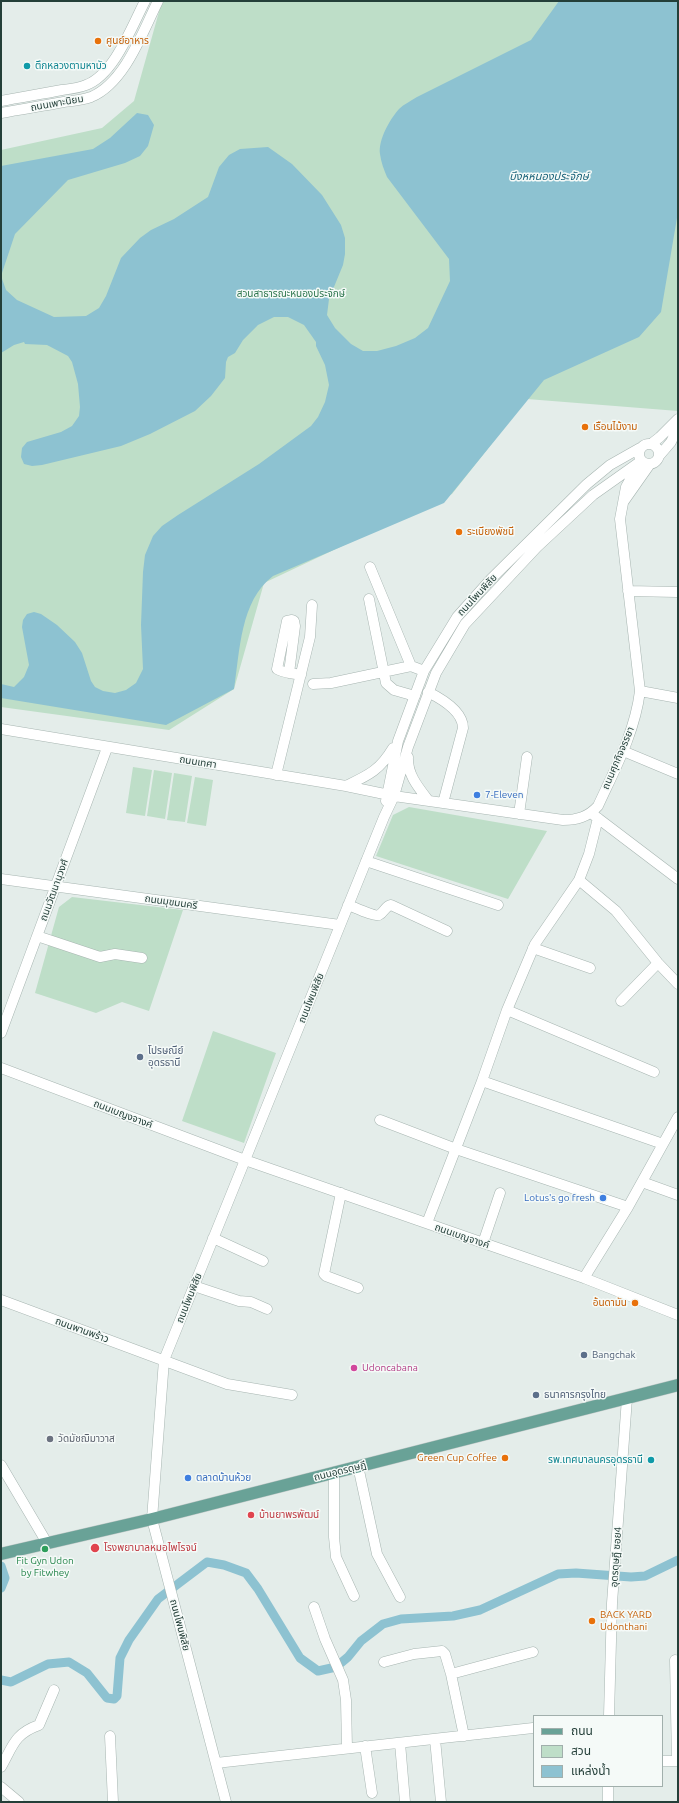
<!DOCTYPE html>
<meta charset="utf-8">
<style>
body{margin:0}
#map{position:relative;width:679px;height:1803px;overflow:hidden;background:#e4edea;font-family:Ubuntu,"Noto Sans Thai",sans-serif}
canvas{display:block}
.frame{position:absolute;inset:0;border:2px solid #243f39;pointer-events:none}
.legend{position:absolute;left:533px;top:1715px;width:130px;height:72px;box-sizing:border-box;background:#f5faf8;border:1px solid #a1afac;margin:0;padding:5px 7px;list-style:none;font-size:12px;color:#243f39}
.legend li{display:flex;align-items:center;gap:8px;height:20px}
.legend b{width:20px;border:1px solid #a1afac}
</style>
<div id="map">
<canvas width="679" height="1803"></canvas>
<div class="frame"></div>
<ul class="legend">
<li><b style="height:5px;background:#69a297"></b>ถนน</li>
<li><b style="height:11px;background:#bedec8"></b>สวน</li>
<li><b style="height:11px;background:#8dc2d1"></b>แหล่งน้ำ</li>
</ul>
</div>
<script>
const g = document.querySelector('canvas').getContext('2d');
g.lineJoin = 'round';
function fillPath(path, color) { g.fillStyle = color; g.fill(path, 'evenodd'); }
function stroke(path, color, width, dash) { g.strokeStyle = color; g.lineWidth = width; g.lineCap = dash ? 'butt' : 'round'; g.setLineDash(dash || []); g.stroke(path); }
function label(font, color, halo, rows, align = 'center') {
  g.font = font + ' Ubuntu,"Noto Sans Thai",sans-serif'; g.lineWidth = 3; g.setLineDash([]); g.textBaseline = 'middle'; g.strokeStyle = halo; g.fillStyle = color; for (const [text, x, y, turn = 0] of rows) {
    g.save(); g.translate(x, y); g.rotate((+turn || 0) * Math.PI / 180); g.textAlign = isNaN(turn) ? turn : align; if (halo) g.strokeText(text, 0, 0); g.fillText(text, 0, 0); g.restore();
  }
}
fillPath(new Path2D(`
 M 162,1 L 678,1 L 678,411 L 527,399 L 452,494 L 264,583 L 234,689 L 169,730 L 1,707 L 1,150 L 102,128 L 134,101 Z
 M 133,767 L 152,770 L 145,816 L 126,813 Z
 M 154,770 L 172,773 L 165,819 L 147,816 Z
 M 174,773 L 192,776 L 185,822 L 167,820 Z
 M 195,777 L 213,780 L 206,826 L 187,823 Z
 M 409,807 L 547,831 L 508,899 L 376,856 L 393,815 Z
 M 72,897 L 183,910 L 149,1011 L 122,1002 L 96,1013 L 35,993 L 59,907 Z
 M 213,1031 L 276,1053 L 244,1143 L 182,1121 Z`), '#bedec8');
fillPath(new Path2D(`
 M 559,1 L 678,1 L 678,212 L 661,312 L 639,337 L 544,380 L 444,503 L 273,576 C 240,601 240,651 234,689 L 166,725 L 1,698 L 1,684 L 14,687 L 24,677 L 29,665 L 22,627 L 23,620 L 27,614 L 34,612 L 41,614 L 57,625 L 75,642 L 82,653 L 91,681 L 95,687 L 103,691 L 115,693 L 126,690 L 136,683 L 143,669 L 141,625 L 143,572 L 145,555 L 153,536 L 162,526 L 178,515 L 259,464 L 311,426 L 318,417 L 325,402 L 329,385 L 325,365 L 316,346 L 316,342 L 304,325 L 288,317 L 274,317 L 258,325 L 243,340 L 235,353 L 228,357 L 226,362 L 225,378 L 211,396 L 195,411 L 150,434 L 121,446 L 42,465 L 32,466 L 24,464 L 21,457 L 22,448 L 27,442 L 61,432 L 72,426 L 79,416 L 80,407 L 78,384 L 72,362 L 68,356 L 47,345 L 25,344 L 24,342 L 14,345 L 1,353 L 1,166 L 93,149 L 110,138 L 137,113 L 148,115 L 154,125 L 148,146 L 140,156 L 125,163 L 68,180 L 15,234 L 1,276 L 6,290 L 17,300 L 54,317 L 86,316 L 99,308 L 106,296 L 121,258 L 140,238 L 151,230 L 174,219 L 208,197 L 219,167 L 229,155 L 240,149 L 268,147 L 292,164 L 322,195 L 341,225 L 345,238 L 345,254 L 343,265 L 329,299 L 327,315 L 335,328 L 351,344 L 363,351 L 377,351 L 396,346 L 415,338 L 428,328 L 450,281 L 449,259 L 387,177 C 384,170 381,162 380,154 C 378,140 390,119 399,109 C 404,104 411,101 417,97 L 531,40 Z`), '#8dc2d1');
stroke(new Path2D(`
 M 1,1566 L 5,1578 L 1,1588
 M 1,1680 L 11,1682 L 48,1664 L 69,1662 L 87,1673 L 107,1698 L 114,1699 L 117,1696 L 120,1658 L 129,1640 L 158,1599 L 207,1562 L 224,1565 L 246,1573 L 258,1589 L 300,1658 L 318,1671 L 336,1667 L 348,1657 L 361,1641 L 383,1624 L 401,1619 L 453,1616 L 480,1610 L 558,1574 L 576,1573 L 631,1577 L 645,1576 L 678,1560`), '#8dc2d1', 9);
const minor = new Path2D(`
 M 1,101 C 21,97 42,94 62,90 C 70,89 79,88 86,85 C 114,75 132,26 145,1
 M 1,113 C 22,109 43,106 64,102 C 73,101 83,100 91,97 C 125,83 143,31 158,1
 M639 454a10 10 0 1 1 20 0a10 10 0 1 1-20 0Z
 M 651,444 L 660,437 L 678,419
 M 659,456 L 671,442 L 678,427
 M 624,501 L 650,464
 M 370,567 L 411,666 L 424,671
 M 628,591 L 677,592
 M 369,599 L 386,683 L 394,690 L 415,696
 M 289,673 L 295,626 L 294,621 L 292,620 L 287,621 L 277,669 C 283,673 293,673 301,675
 M 313,684 L 331,683 L 411,666
 M 640,691 L 678,698
 M 428,692 C 442,699 463,712 463,728 L 443,803
 M 1,729 L 346,786 L 394,796 L 563,820 C 577,820 588,817 598,806 C 615,769 635,732 640,691 L 620,519 L 626,487 L 640,462
 M 623,751 L 678,774
 M 408,757 C 407,774 418,787 428,800
 M 276,775 L 310,637 L 312,605
 M 346,786 C 369,775 380,770 393,748
 M 386,801 L 398,741 L 424,671 L 457,617 L 491,579 L 587,484 L 610,465 L 640,448
 M 591,813 L 678,879
 M 519,814 L 527,757
 M 366,861 L 498,905
 M 1,879 L 340,925
 M 579,880 L 589,854 L 598,818
 M 348,905 C 354,907 374,917 379,915 C 384,913 385,906 391,905 L 447,931
 M 37,936 L 100,957 L 115,954 L 142,958
 M 533,948 L 590,968
 M 621,1001 L 658,963
 M 507,1010 L 654,1072
 M 1,1033 L 107,748
 M 1,1068 L 245,1160 L 584,1278 L 678,1315
 M 482,1081 L 663,1144
 M 380,1120 L 456,1149 L 628,1207
 M 642,1182 L 678,1195
 M 341,1193 L 324,1274 L 326,1276 L 358,1288
 M 427,1223 L 482,1081 L 507,1010 L 535,944 L 579,880 L 616,911 L 658,963 L 678,984
 M 213,1238 L 263,1261
 M 483,1243 L 500,1193
 M 584,1278 L 628,1207 L 678,1117
 M 194,1286 L 239,1301 L 251,1302 L 267,1309
 M 1,1300 L 227,1384 L 292,1395
 M 1,1465 L 47,1543
 M 358,1466 L 377,1554 L 400,1597
 M 334,1472 L 334,1537 L 336,1557 L 354,1596
 M 314,1607 L 325,1639 L 343,1680 L 346,1700 L 347,1748
 M 675,1660 L 677,1761
 M 384,1662 L 414,1654 L 442,1651 L 445,1654 L 451,1674
 M 609,1716 L 612,1603 L 627,1398
 M 110,1736 L 113,1802
 M 464,1736 L 451,1674 L 533,1652
 M 435,1739 L 441,1802
 M 400,1743 L 405,1802
 M 365,1746 L 372,1793
 M 662,1761 L 678,1761
 M 216,1763 L 533,1728
 M 1,1767 C 13,1746 14,1734 39,1725 L 54,1690
 M 608,1786 L 608,1802
 M 1,1787 L 19,1802
 M 226,1802 L 152,1519 L 164,1360 L 384,817 L 394,796 L 408,747 L 436,673 L 465,624 L 537,547 L 593,495 L 641,461`);
const major = new Path2D(`
 M 1,1554 L 152,1519 L 678,1385`);
stroke(minor, '#a7b5b1', 11);
stroke(major, '#c2c9c8', 13);
stroke(minor, '#fff', 10);
stroke(major, '#69a297', 12);
for (const [x, y, r, color] of [
 [98,41,4,"#e8710a"],
 [27,66,4,"#0f9aa8"],
 [585,427,4,"#e8710a"],
 [459,532,4,"#e8710a"],
 [477,795,4,"#3f7fe0"],
 [140,1057,4,"#5c6f8a"],
 [603,1198,4,"#3f7fe0"],
 [635,1303,4,"#e8710a"],
 [584,1355,4,"#5c6f8a"],
 [354,1368,4,"#d1479c"],
 [536,1395,4,"#5c6f8a"],
 [50,1439,4,"#6b7280"],
 [505,1458,4,"#e8710a"],
 [651,1460,4,"#0f9aa8"],
 [188,1478,4,"#3f7fe0"],
 [251,1515,4,"#e0444e"],
 [95,1548,5,"#e0444e"],
 [45,1549,4,"#2e9e5b"],
 [592,1621,4,"#e8710a"]
]) { const dot = new Path2D(); dot.arc(x, y, r, 0, 2 * Math.PI); g.fillStyle = color; g.fill(dot); stroke(dot, '#f5faf8', 1.5); }
label('10px', '#c56008', '#f5faf8', [
 ["ศูนย์อาหาร",106,41],
 ["เรือนไม้งาม",593,427],
 ["ระเบียงพัชนี",467,532],
 ["อ้นดามัน",627,1303,"right"],
 ["Green Cup Coffee",497,1458,"right"],
 ["BACK YARD",600,1615],
 ["Udonthani",600,1627]
], 'left');
label('10px', '#0d838f', '#f5faf8', [
 ["ตึกหลวงตามหาบัว",35,66],
 ["รพ.เทศบาลนครอุดรธานี",643,1460,"right"]
], 'left');
label('10px', '#243f39', '#f5faf8', [
 ["ถนนเพาะนิยม",57,103,-10],
 ["ถนนโพนพิสัย",477,595,-47],
 ["ถนนศุภกิจจรรยา",618,758,-67],
 ["ถนนเทศา",198,762,9],
 ["ถนนวัฒนานุวงศ์",54,890,-70],
 ["ถนนมุขมนครี",171,902,8],
 ["ถนนโพนพิสัย",311,998,-68],
 ["ถนนเบญงจางค์",123,1114,21],
 ["ถนนเบญจางค์",462,1236,19],
 ["ถนนโพนพิสัย",189,1298,-68],
 ["ถนนพานพร้าว",82,1330,20],
 ["ถนนอุดรดุษฎี",340,1471,-14],
 ["อุดรดุษฎี ซอย4",616,1557,-86],
 ["ถนนโพนพิสัย",180,1625,75]
]);
label('10px', '#2e764e', '#f5faf8', [
 ["สวนสาธารณะหนองประจักษ์",291,294]
]);
label('10px', '#366cbe', '#f5faf8', [
 ["7-Eleven",485,795],
 ["Lotus's go fresh",595,1198,"right"],
 ["ตลาดบ้านห้วย",196,1478]
], 'left');
label('10px', '#4e5e75', '#f5faf8', [
 ["โปรษณีย์",148,1051],
 ["อุดรธานี",148,1063],
 ["Bangchak",592,1355],
 ["ธนาคารกรุงไทย",544,1395]
], 'left');
label('10px', '#b23c85', '#f5faf8', [
 ["Udoncabana",362,1368]
], 'left');
label('10px', '#5b616d', '#f5faf8', [
 ["วัดมัชฌิมาวาส",58,1439]
], 'left');
label('10px', '#be3a42', '#f5faf8', [
 ["บ้านยาพรพัฒน์",259,1515],
 ["โรงพยาบาลหมอไพโรจน์",104,1548]
], 'left');
label('10px', '#27864d', '#f5faf8', [
 ["Fit Gyn Udon",45,1561],
 ["by Fitwhey",45,1573]
]);
label('italic 11px', '#1e657b', '#f5faf8', [
 ["บึงหหนองประจักษ์",549,176]
]);
</script>
